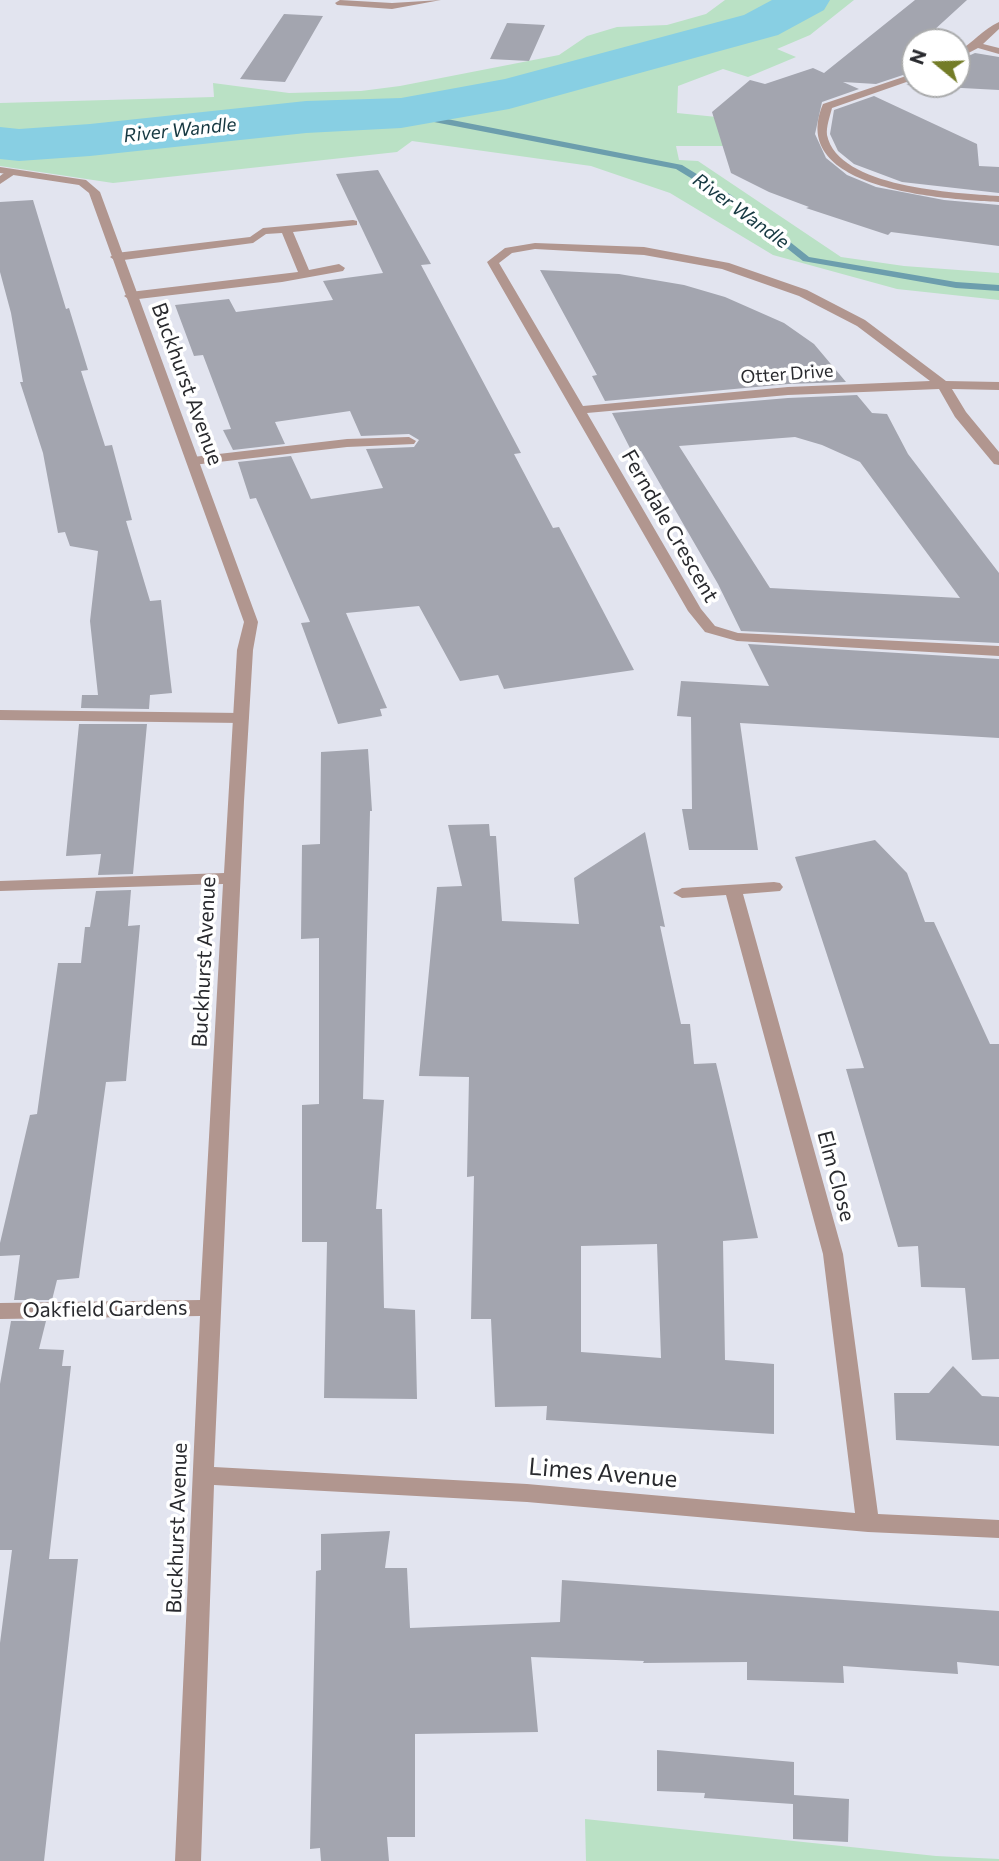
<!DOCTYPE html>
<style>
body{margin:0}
#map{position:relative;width:999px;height:1861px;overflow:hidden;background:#e2e4ef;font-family:Commissioner,sans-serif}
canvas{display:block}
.north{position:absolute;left:901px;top:28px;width:70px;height:70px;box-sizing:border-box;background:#fff;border:2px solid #a9aaab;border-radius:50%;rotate:289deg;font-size:19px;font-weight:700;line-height:28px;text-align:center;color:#292a2e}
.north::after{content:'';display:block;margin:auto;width:24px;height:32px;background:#737c27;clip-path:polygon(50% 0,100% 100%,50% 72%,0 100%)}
</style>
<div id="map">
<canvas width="999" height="1861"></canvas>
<div class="north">N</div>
</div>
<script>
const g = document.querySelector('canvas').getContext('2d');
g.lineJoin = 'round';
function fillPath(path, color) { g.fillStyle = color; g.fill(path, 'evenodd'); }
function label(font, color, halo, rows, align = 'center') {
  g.font = font + ' Commissioner,sans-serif'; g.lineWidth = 7; g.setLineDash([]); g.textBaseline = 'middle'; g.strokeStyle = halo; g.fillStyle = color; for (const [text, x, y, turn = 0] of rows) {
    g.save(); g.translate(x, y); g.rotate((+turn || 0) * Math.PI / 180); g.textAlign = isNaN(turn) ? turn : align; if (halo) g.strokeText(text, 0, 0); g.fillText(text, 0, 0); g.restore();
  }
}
fillPath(new Path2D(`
 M 725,0 L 854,0 L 810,35 L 777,49 L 796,57 L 748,77 L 723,69 L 678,86 L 677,113 L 717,117 L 724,146 L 676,146 L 679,160 L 698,161 L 841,257 L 904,266 L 999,273 L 999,300 L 897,289 L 773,255 L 670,193 L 591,166 L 412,141 L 397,152 L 113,183 L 0,166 L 0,103 L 214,97 L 213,83 L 289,93 L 361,91 L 400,86 L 559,55 L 587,36 L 617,27 L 667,25 L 706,14 Z
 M 585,1819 L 936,1856 L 999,1859 L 999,1861 L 586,1861 Z`), '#bae1c5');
fillPath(new Path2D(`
 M 401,110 L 682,165 L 731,195 L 809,257 L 956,282 L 999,285 L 999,291 L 956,288 L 803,261 L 725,199 L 676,169 L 398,115 L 397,113 Z`), '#6c9ead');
fillPath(new Path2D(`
 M 772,0 L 830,0 L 824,10 L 778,35 L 509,109 L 401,128 L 306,133 L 90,156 L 19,161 L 0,159 L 0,127 L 19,129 L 90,124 L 306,101 L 401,98 L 505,79 L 744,15 Z`), '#88cfe3');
fillPath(new Path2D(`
 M 915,0 L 967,0 L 921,42 L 915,42 L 915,71 L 876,84 L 843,82 L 859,89 L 822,102 L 815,134 L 826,158 L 847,175 L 876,187 L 944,200 L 999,205 L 999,246 L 891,232 L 888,235 L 806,208 L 809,207 L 769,192 L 731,173 L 712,112 L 750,80 L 765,84 L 813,68 L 824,73 Z
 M 284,14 L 323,16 L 285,82 L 240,79 Z
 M 507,23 L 545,25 L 529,61 L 490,59 Z
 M 975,53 L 999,57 L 999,90 L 906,85 L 915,82 L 915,84 L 957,84 L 957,61 Z
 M 874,96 L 977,144 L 979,166 L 999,167 L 999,193 L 902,182 L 854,164 L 838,151 L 830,134 L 834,110 Z
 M 378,170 L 431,264 L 421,265 L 521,453 L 514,454 L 553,528 L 559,527 L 634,670 L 504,689 L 498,675 L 460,681 L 419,606 L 346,613 L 387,708 L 380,709 L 382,716 L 338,724 L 301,623 L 310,622 L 256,498 L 250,499 L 238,462 L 291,456 L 311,499 L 383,488 L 366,449 L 414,447 L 419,440 L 409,434 L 361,436 L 350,411 L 275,422 L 285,444 L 233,450 L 223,430 L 231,429 L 203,355 L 194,356 L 175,305 L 229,299 L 236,312 L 333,300 L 323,281 L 383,273 L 336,174 Z
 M 33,200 L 66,309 L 69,308 L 88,370 L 81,371 L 105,446 L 112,445 L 132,520 L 126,521 L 150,601 L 161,600 L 172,693 L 150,695 L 149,709 L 81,708 L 82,695 L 98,695 L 90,621 L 98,551 L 70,546 L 65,532 L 58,533 L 43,453 L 20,382 L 23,382 L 11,313 L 0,272 L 0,202 Z
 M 540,270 L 619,274 L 684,285 L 725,297 L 784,323 L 814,344 L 846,382 L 788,384 L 605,401 L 592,376 L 597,375 Z
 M 857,395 L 872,413 L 887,414 L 908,454 L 999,573 L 999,643 L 741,631 L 718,584 L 641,451 L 632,452 L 612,413 L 788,398 ZM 795,437 L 822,445 L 860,462 L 960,598 L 770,588 L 679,446 Z
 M 748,644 L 999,659 L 999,738 L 740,723 L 758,850 L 689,850 L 682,809 L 692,809 L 691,717 L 677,716 L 681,681 L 769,686 Z
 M 79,724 L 147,724 L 133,874 L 98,875 L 101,854 L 66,856 Z
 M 368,749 L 372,811 L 370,811 L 363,1099 L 384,1100 L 376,1209 L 382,1209 L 384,1308 L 415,1310 L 417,1399 L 324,1398 L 327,1242 L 302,1242 L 302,1105 L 319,1104 L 319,938 L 301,939 L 302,845 L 320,844 L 321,752 Z
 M 489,824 L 490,836 L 496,836 L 502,921 L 579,924 L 574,878 L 645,832 L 665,927 L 660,926 L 681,1024 L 690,1024 L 694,1064 L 716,1063 L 758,1238 L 723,1241 L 725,1360 L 774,1364 L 774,1434 L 546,1420 L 547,1406 L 495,1407 L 491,1319 L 471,1319 L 474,1176 L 467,1177 L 469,1077 L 419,1076 L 437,887 L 462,886 L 448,825 ZM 657,1244 L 661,1358 L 581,1352 L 581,1246 Z
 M 875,840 L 907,873 L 925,922 L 934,922 L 990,1044 L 999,1044 L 999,1359 L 972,1360 L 965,1288 L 921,1287 L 918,1246 L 898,1247 L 846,1069 L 864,1068 L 795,857 Z
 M 131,890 L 128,926 L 140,925 L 126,1081 L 106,1082 L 79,1278 L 57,1280 L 52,1300 L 14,1300 L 20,1255 L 0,1256 L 0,1243 L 30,1115 L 37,1114 L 58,963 L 81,963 L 85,927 L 90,927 L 96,891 Z
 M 11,1321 L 46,1321 L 39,1349 L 64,1350 L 62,1366 L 71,1366 L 49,1559 L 78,1559 L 44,1861 L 0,1861 L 0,1643 L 12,1550 L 0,1550 L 0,1384 Z
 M 953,1366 L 982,1396 L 999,1397 L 999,1446 L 896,1440 L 894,1393 L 929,1393 Z
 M 390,1531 L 385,1568 L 407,1568 L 410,1628 L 560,1622 L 562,1580 L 999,1611 L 999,1666 L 957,1662 L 958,1674 L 843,1666 L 844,1683 L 747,1680 L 747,1662 L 643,1663 L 644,1661 L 531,1657 L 538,1732 L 415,1734 L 415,1837 L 387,1837 L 389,1861 L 321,1861 L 320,1848 L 310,1849 L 316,1571 L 321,1570 L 321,1534 Z
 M 657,1750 L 794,1762 L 794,1795 L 849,1799 L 848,1842 L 793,1839 L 793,1804 L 704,1798 L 705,1793 L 657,1791 Z`), '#a3a5af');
fillPath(new Path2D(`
 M 8,170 L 18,172 L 0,184 L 0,176 Z
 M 353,220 L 357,221 L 357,225 L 293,232 L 309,270 L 339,264 L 345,268 L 343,271 L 282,282 L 130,300 L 124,296 L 130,292 L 298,272 L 282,233 L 266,234 L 253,243 L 116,261 L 110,257 L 116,253 L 250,237 L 263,228 Z
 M 409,437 L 416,441 L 414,444 L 347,447 L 193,465 L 186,461 L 193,457 L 347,439 Z
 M 0,710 L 241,713 L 249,718 L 241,723 L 0,720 Z`), '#b1968f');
fillPath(new Path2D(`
 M 340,0 L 392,3 L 441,0 L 392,9 L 337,5 L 335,3 Z
 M 999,22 L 999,29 L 983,44 L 999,48 L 999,54 L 978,48 L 957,59 L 957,52 C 973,43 983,29 999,22 Z
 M 915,73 L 915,79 L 832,108 C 830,116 826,127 827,135 C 838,188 956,193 999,196 L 999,202 C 946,199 786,191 823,104 Z
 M 0,167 L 86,180 L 100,192 L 258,622 L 253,650 L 244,801 L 214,1467 L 527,1484 L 855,1513 L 823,1254 L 726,895 L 682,898 L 673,893 L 682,888 L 774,882 L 780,883 L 783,887 L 780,891 L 743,894 L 843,1254 L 878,1514 L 999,1520 L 999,1538 L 868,1532 L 527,1502 L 214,1485 L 201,1861 L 175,1861 L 200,1316 L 0,1319 L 0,1303 L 200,1300 L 223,884 L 0,891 L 0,881 L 224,873 L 237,650 L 244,622 L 89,193 L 79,185 L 0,173 Z
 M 535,243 L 644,247 L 729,263 L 807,290 L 865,320 L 946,381 L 999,382 L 999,390 L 952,389 L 966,412 L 999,452 L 999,465 L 994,464 L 955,417 L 939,389 L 788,395 L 587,413 L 701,609 L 715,626 L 738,633 L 999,646 L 999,656 L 737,641 L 705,632 L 688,611 L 487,262 L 505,248 ZM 535,249 L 644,255 L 722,269 L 799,296 L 857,326 L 930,381 L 788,387 L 583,406 L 499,263 L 512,253 Z`), '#b1968f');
label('18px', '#292a2e', '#fff', [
 ["Otter Drive",787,374,-4]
]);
label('italic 19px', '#163841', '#fff', [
 ["River Wandle",180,130,-6],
 ["River Wandle",741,211,36]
]);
label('21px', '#292a2e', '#fff', [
 ["Buckhurst Avenue",187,384,70],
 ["Ferndale Crescent",670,526,60],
 ["Buckhurst Avenue",204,962,-87],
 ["Elm Close",836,1176,75],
 ["Oakfield Gardens",105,1309,-1],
 ["Buckhurst Avenue",177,1528,-88]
]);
label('24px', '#292a2e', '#fff', [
 ["Limes Avenue",603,1473,5]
]);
</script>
